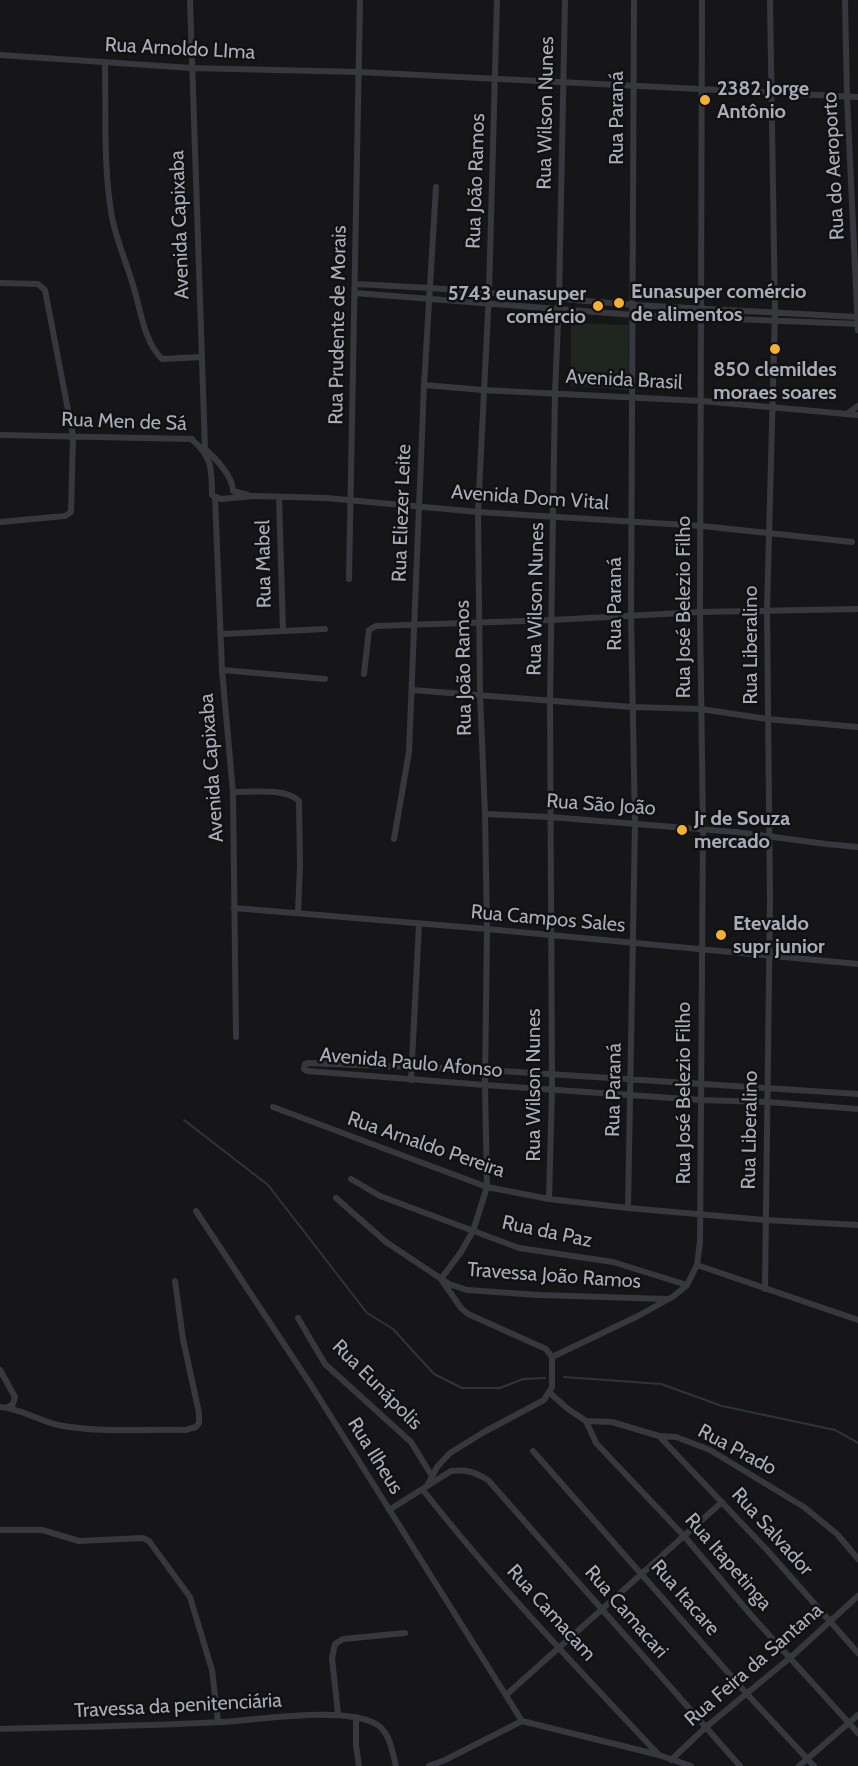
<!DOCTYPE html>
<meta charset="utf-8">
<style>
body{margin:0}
canvas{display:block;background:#161618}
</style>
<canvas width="858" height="1766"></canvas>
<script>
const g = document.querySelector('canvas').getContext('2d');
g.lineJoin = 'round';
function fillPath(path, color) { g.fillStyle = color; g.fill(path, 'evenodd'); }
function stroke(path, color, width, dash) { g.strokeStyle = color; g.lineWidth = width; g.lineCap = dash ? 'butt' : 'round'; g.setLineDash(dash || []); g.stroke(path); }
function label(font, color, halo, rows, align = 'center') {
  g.font = font + ' Cabin,sans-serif'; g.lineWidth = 5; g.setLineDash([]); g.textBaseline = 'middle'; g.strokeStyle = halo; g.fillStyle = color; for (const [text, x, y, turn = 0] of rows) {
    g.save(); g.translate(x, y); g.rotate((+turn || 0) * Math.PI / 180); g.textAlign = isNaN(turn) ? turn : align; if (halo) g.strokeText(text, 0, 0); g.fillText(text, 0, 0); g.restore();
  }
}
fillPath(new Path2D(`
 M 571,323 L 629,325 L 628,390 L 571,386 Z`), '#1e261f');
stroke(new Path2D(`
 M 184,1120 L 268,1185 L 367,1313 L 393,1329 L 434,1374 L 462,1388 L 500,1388 L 523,1379 L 545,1378
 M 564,1377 L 661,1384 L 722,1406 L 835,1430 L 858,1443`), '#2c353c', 2);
stroke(new Path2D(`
 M 190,0 L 205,449
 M 702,0 L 700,612 L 703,829 L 700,1242 L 697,1265 L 858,1320
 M 845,0 L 847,97 L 858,330
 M 0,55 L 191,68 L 359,72 L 858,97
 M 105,62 C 106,113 103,167 112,217 C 117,243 128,266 135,292 C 141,313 145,343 162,359 L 201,357
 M 0,283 L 38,284 L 45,290 L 73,436 L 71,512 L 65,516 L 0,522
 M 356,284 L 431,288 L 634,305 L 858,317
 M 355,293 L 634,315 L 858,324
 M 424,385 L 483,390 L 702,401 L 858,415
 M 848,413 L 858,406
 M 0,435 L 192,439
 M 191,439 C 212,456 212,469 212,495 L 221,499 L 255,496 L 326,498 L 478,512 L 702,526 L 852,542
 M 203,447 C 214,457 233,475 233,491 L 248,495
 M 215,497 L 222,670 L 233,792 L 236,1037
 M 279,497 L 283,630
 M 349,579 L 360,0
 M 222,634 L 325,629
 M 222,670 L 325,679
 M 364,674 L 369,630 L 376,626 L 552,620 L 700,612 L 858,609
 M 412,690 L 632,707 L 701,709 L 767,719 L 858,727
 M 233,792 C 250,792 287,788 299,801 L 300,866 L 298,913
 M 485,814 L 550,817 L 736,832 L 826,844 L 858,847
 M 394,839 L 409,752 L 424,385 L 436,187
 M 234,908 L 487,929 L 858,964
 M 411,1080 L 419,925
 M 858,1094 L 486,1070 L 308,1063 L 305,1064 L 304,1069 L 307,1071 L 485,1085 L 701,1100 L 768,1102 L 858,1109
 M 273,1107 L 487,1187 L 549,1199 L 628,1208 L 765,1220 L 858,1225
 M 351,1179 L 380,1196 L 519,1248 L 613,1262 L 687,1285 L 697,1265
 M 336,1198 L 386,1242 L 449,1284 L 467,1290 L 539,1295 L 666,1299
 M 549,1199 L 552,1090 L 550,700 L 555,393 L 559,298 L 565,0
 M 628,1208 L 635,824 L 631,616 L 634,0
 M 196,1211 L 313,1388 L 522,1721
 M 765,1289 L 770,900 L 767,610 L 775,313 L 770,0
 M 298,1318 L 325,1364 L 411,1442 L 432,1476
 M 552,1357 L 638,1316 L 674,1296 L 687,1285
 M 0,1370 L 15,1397 L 13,1404 L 8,1407
 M 550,1393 L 568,1409 L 586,1421 L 612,1422 L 659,1436 L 676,1437 L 710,1450 L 804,1507 L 837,1534 L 858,1559
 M 0,1407 C 20,1408 39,1421 58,1425 C 98,1433 144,1429 185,1430 L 196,1427 L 199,1423 L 199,1413 L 183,1339 L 175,1281
 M 586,1421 L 596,1443 L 684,1536 L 751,1615 L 858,1733
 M 659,1436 L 767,1550 L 858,1653
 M 533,1451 L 746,1693 L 814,1766
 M 427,1486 L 437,1467 L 450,1453 L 484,1432 L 544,1400 L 552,1387 L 552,1357 L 546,1349 L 468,1314 L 461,1308 L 441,1279 L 461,1252 L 473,1231 L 487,1187 L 485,1085 L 487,929 L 485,814 L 480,694 L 478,512 L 489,292 L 497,0
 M 423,1490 C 496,1583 578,1669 659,1755
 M 389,1510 L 451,1471 C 466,1469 475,1472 488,1480 L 740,1766
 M 0,1530 L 42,1530 L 79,1541 L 143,1538 L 149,1541 L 190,1597 L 212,1670 L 218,1722
 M 506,1695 L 722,1502
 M 338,1714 L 332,1658 L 335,1644 L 343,1639 L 405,1633
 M 356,1717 L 356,1745 L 359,1766
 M 0,1729 C 73,1727 147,1726 220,1722 C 260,1720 340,1706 374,1723 C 390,1730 392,1751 396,1766
 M 671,1760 L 706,1727 L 791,1657 L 858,1596
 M 429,1766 L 445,1760 L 522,1721 L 659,1755 L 691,1766
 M 799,1766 L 858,1715`), '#37383d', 6);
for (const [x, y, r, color] of [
 [705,100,6,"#f2b134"],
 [619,303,6,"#f2b134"],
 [598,306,6,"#f2b134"],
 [775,349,6,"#f2b134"],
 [682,830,6,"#f2b134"],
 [721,935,6,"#f2b134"]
]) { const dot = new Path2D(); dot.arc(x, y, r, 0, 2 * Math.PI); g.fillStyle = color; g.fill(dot); stroke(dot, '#111113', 2); }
label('20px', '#a8adb8', '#111113', [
 ["Rua Arnoldo LIma",180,49,3],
 ["Rua Wilson Nunes",546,113,-89],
 ["Rua Paraná",617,118,-90],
 ["Rua do Aeroporto",834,166,-93],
 ["Rua João Ramos",476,181,-88],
 ["Avenida Capixaba",180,225,-92],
 ["Rua Prudente de Morais",338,325,-89],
 ["Avenida Brasil",624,380,3],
 ["Rua Men de Sá",124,422,2],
 ["Avenida Dom Vital",530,498,4],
 ["Rua Eliezer Leite",402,513,-88],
 ["Rua Mabel",264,564,-91],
 ["Rua Wilson Nunes",536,599,-89],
 ["Rua Paraná",615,604,-90],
 ["Rua José Belezio Filho",684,607,-90],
 ["Rua Liberalino",751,645,-90],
 ["Rua João Ramos",464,668,-91],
 ["Avenida Capixaba",212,768,-94],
 ["Rua São João",601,805,4],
 ["Rua Campos Sales",548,919,5],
 ["Avenida Paulo Afonso",411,1063,5],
 ["Rua Wilson Nunes",534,1085,-90],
 ["Rua Paraná",614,1090,-89],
 ["Rua José Belezio Filho",684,1093,-90],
 ["Rua Liberalino",750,1130,-89],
 ["Rua Arnaldo Pereira",426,1145,19],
 ["Rua da Paz",547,1232,12],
 ["Travessa João Ramos",554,1276,4],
 ["Rua Eunápolis",377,1385,45],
 ["Rua Prado",737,1450,28],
 ["Rua Ilheus",375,1456,58],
 ["Rua Salvador",772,1532,48],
 ["Rua Itapetinga",728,1562,49],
 ["Rua Itacare",685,1598,49],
 ["Rua Camacari",626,1612,49],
 ["Rua Camacam",551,1613,48],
 ["Rua Feira da Santana",754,1665,-41],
 ["Travessa da penitenciária",178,1706,-3]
]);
label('bold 20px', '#a8adb8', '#111113', [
 ["2382 Jorge",717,89],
 ["Antônio",717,112],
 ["Eunasuper comércio",631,292],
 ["de alimentos",631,315],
 ["5743 eunasuper",586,294,"right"],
 ["comércio",586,317,"right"],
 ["850 clemildes",775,370,"center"],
 ["moraes soares",775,393,"center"],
 ["Jr de Souza",694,819],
 ["mercado",694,842],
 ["Etevaldo",733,924],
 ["supr junior",733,947]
], 'left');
</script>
